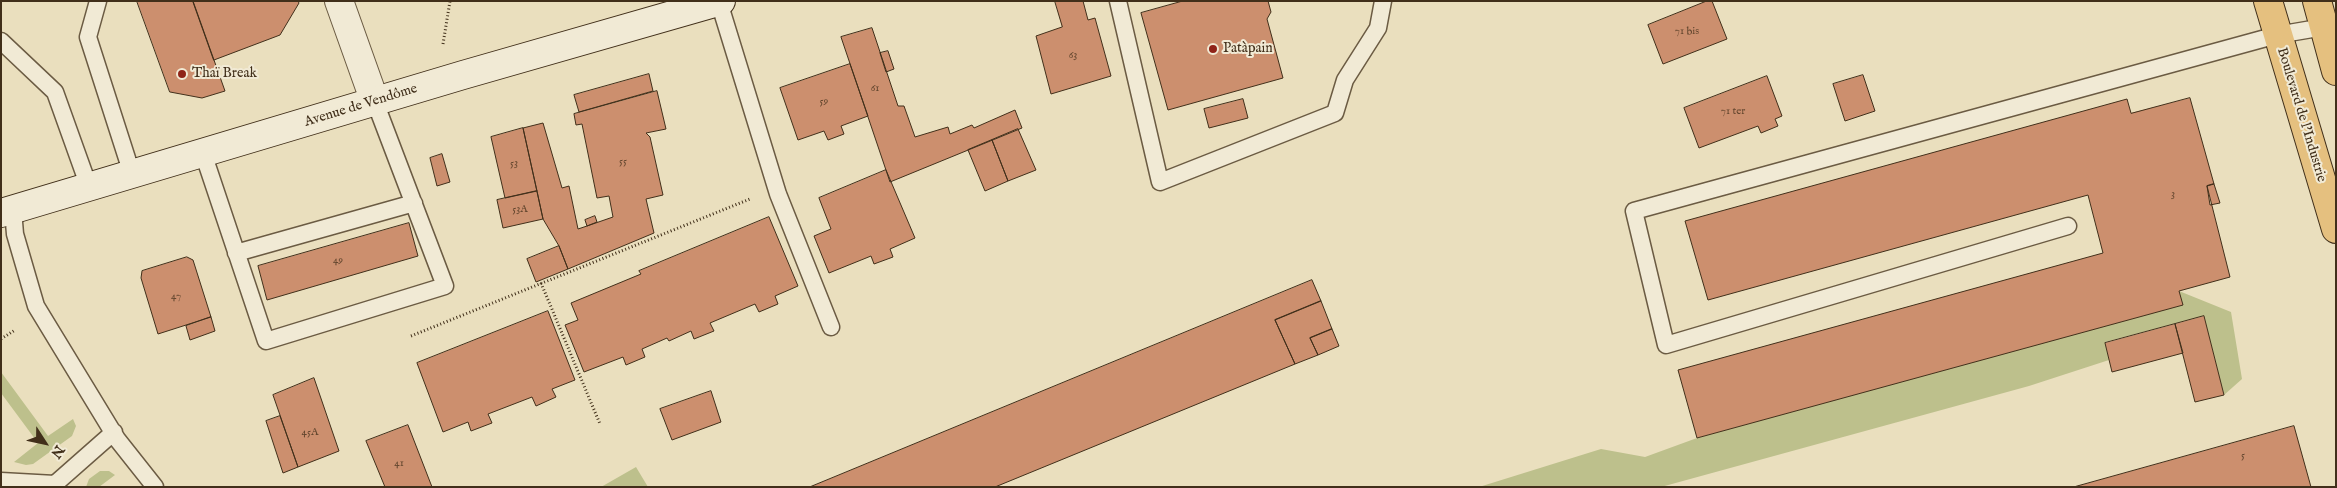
<!DOCTYPE html>
<meta charset="utf-8">
<style>
body{margin:0}
#map{position:relative;width:2337px;height:488px;overflow:hidden;background:#eadfbe;font-family:"IM FELL English",serif}
canvas{display:block}
.frame{position:absolute;inset:0;border:2px solid #412f1a;pointer-events:none}
.north{position:absolute;left:20px;top:418px;width:50px;height:50px;-webkit-text-stroke:4px #f1ead5;paint-order:stroke;rotate:125deg;font-size:14px;font-weight:700;line-height:20px;text-align:center;color:#412f1a}
.north::after{content:'';display:block;margin:auto;width:18px;height:22px;background:#412f1a;clip-path:polygon(50% 0,100% 100%,50% 72%,0 100%)}
</style>
<div id="map">
<canvas width="2337" height="488"></canvas>
<div class="frame"></div>
<div class="north">N</div>
</div>
<script>
const g = document.querySelector('canvas').getContext('2d');
g.lineJoin = 'round';
function fillPath(path, color) { g.fillStyle = color; g.fill(path, 'evenodd'); }
function stroke(path, color, width, dash) { g.strokeStyle = color; g.lineWidth = width; g.lineCap = dash ? 'butt' : 'round'; g.setLineDash(dash || []); g.stroke(path); }
function label(font, color, halo, rows, align = 'center') {
  g.font = font + ' "IM FELL English",serif'; g.lineWidth = 4; g.setLineDash([]); g.textBaseline = 'middle'; g.strokeStyle = halo; g.fillStyle = color; for (const [text, x, y, turn = 0] of rows) {
    g.save(); g.translate(x, y); g.rotate((+turn || 0) * Math.PI / 180); g.textAlign = isNaN(turn) ? turn : align; if (halo) g.strokeText(text, 0, 0); g.fillText(text, 0, 0); g.restore();
  }
}
fillPath(new Path2D(`
 M 2179,291 L 2231,312 L 2242,379 L 2224,395 L 2204,316 L 2105,342 L 2109,360 L 2029,386 L 1661,487 L 1479,487 L 1601,449 L 1645,457 L 1697,438 L 2182,305 Z
 M 1,372 L 48,436 L 73,419 L 76,426 L 72,436 L 33,464 L 26,465 L 14,462 L 38,443 L 1,393 Z
 M 636,467 L 648,487 L 601,487 Z
 M 100,471 L 109,471 L 115,475 L 99,487 L 86,487 L 89,479 Z`), '#bdc08c');
const building = new Path2D(`
 M 137,1 L 193,1 L 225,91 L 202,98 L 170,92 Z
 M 193,1 L 298,1 L 299,3 L 280,35 L 214,60 Z
 M 1055,1 L 1083,1 L 1088,20 L 1095,18 L 1111,76 L 1051,94 L 1036,36 L 1062,27 Z
 M 1183,1 L 1268,1 L 1271,12 L 1267,19 L 1283,78 L 1168,110 L 1141,13 Z
 M 1707,1 L 1712,1 L 1727,39 L 1663,64 L 1648,25 Z
 M 872,28 L 898,106 L 904,106 L 915,137 L 948,127 L 950,134 L 972,125 L 974,128 L 1015,110 L 1022,128 L 890,182 L 841,37 Z
 M 888,51 L 894,69 L 886,72 L 880,53 Z
 M 850,64 L 868,116 L 841,126 L 844,134 L 828,140 L 824,131 L 798,140 L 780,88 Z
 M 649,74 L 653,91 L 579,112 L 574,95 Z
 M 1863,75 L 1875,111 L 1845,121 L 1833,84 Z
 M 1767,76 L 1782,116 L 1775,119 L 1778,126 L 1761,133 L 1758,126 L 1699,148 L 1684,108 Z
 M 657,91 L 666,129 L 646,133 L 650,137 L 663,195 L 646,199 L 654,233 L 568,269 L 559,246 L 543,219 L 523,128 L 543,123 L 562,188 L 569,186 L 578,229 L 587,226 L 613,217 L 609,196 L 597,198 L 582,124 L 576,125 L 574,114 Z
 M 2190,98 L 2214,184 L 2207,186 L 2230,277 L 2179,291 L 2183,305 L 1697,438 L 1678,370 L 2103,253 L 2088,195 L 1708,300 L 1685,221 L 2127,99 L 2131,113 Z
 M 1243,99 L 1248,118 L 1209,128 L 1204,109 Z
 M 523,128 L 537,191 L 505,198 L 491,137 Z
 M 1018,129 L 1036,170 L 1008,181 L 992,140 Z
 M 992,140 L 1008,181 L 985,191 L 968,150 Z
 M 442,154 L 450,182 L 437,186 L 430,158 Z
 M 886,170 L 915,238 L 890,249 L 893,257 L 874,264 L 871,256 L 829,273 L 814,236 L 831,229 L 819,198 Z
 M 2214,184 L 2220,203 L 2210,205 L 2207,186 Z
 M 537,191 L 543,219 L 503,228 L 497,200 Z
 M 595,216 L 597,222 L 587,226 L 585,220 Z
 M 769,217 L 798,286 L 775,296 L 778,304 L 759,312 L 755,304 L 710,323 L 714,331 L 694,339 L 691,331 L 669,341 L 667,338 L 642,349 L 645,357 L 626,365 L 623,357 L 584,372 L 565,325 L 578,320 L 571,303 L 641,274 L 639,271 Z
 M 409,223 L 418,256 L 267,300 L 258,266 Z
 M 559,246 L 568,269 L 536,282 L 527,259 Z
 M 187,257 L 193,260 L 211,317 L 158,334 L 141,278 L 142,271 Z
 M 1312,280 L 1321,301 L 1275,320 L 1295,364 L 995,487 L 810,487 Z
 M 1321,301 L 1332,329 L 1310,338 L 1318,355 L 1295,364 L 1275,320 Z
 M 548,311 L 575,380 L 552,389 L 556,397 L 536,406 L 532,397 L 488,414 L 492,423 L 471,431 L 468,422 L 443,432 L 417,363 Z
 M 2204,316 L 2224,395 L 2195,402 L 2175,324 Z
 M 211,317 L 215,331 L 190,340 L 186,326 Z
 M 2175,324 L 2183,353 L 2112,372 L 2105,343 Z
 M 1332,329 L 1339,346 L 1318,355 L 1310,338 Z
 M 314,378 L 339,451 L 298,467 L 273,395 Z
 M 711,391 L 721,422 L 672,440 L 660,409 Z
 M 280,416 L 298,467 L 283,473 L 266,421 Z
 M 408,425 L 432,487 L 385,487 L 366,441 Z
 M 2294,426 L 2311,487 L 2074,487 Z`);
fillPath(building, '#cc8f6e');
stroke(building, '#412f1a', 1);
const service = new Path2D(`
 M 98,1 L 88,37 L 132,174
 M 1118,1 L 1160,182 L 1335,113 L 1345,80 L 1378,28 L 1383,1
 M 719,2 L 778,194 L 831,327
 M 1,41 L 55,92 L 89,187
 M 203,153 L 266,341 L 445,286 L 375,102
 M 13,210 L 15,234 L 36,306 L 117,439 L 155,487
 M 2068,226 L 1666,345 L 1634,211 L 2277,35 L 2324,27
 M 236,253 L 414,203
 M 1,481 L 55,484 L 114,432`);
const minor = new Path2D(`
 M 339,1 L 375,102`);
const secondary = new Path2D(`
 M 1,213 L 463,75 L 721,1`);
const primary = new Path2D(`
 M 2268,1 L 2336,229
 M 2317,1 L 2336,71`);
stroke(service, '#6b5b43', 19);
stroke(minor, '#6b5b43', 30);
stroke(secondary, '#412f1a', 30);
stroke(primary, '#412f1a', 30);
stroke(new Path2D(`
 M 443,44 L 450,1
 M 541,283 L 600,424
 M 411,336 L 750,199
 M 1,339 L 15,330`), '#412f1a', 3, [1, 2.5]);
stroke(service, '#f1ead5', 16);
stroke(minor, '#f1ead5', 28);
stroke(secondary, '#f1ead5', 28);
stroke(primary, '#e5c07f', 28);
for (const [x, y, r, color] of [
 [1213,49,5,"#8f2418"],
 [182,74,5,"#8f2418"]
]) { const dot = new Path2D(); dot.arc(x, y, r, 0, 2 * Math.PI); g.fillStyle = color; g.fill(dot); stroke(dot, '#f1ead5', 2); }
label('11px', '#64472f', null, [
 ["71 bis",1687,32],
 ["63",1073,56],
 ["61",875,89],
 ["59",824,102],
 ["71 ter",1733,112],
 ["55",623,162],
 ["53",514,164],
 ["3",2173,195],
 ["53A",520,210],
 ["49",338,261],
 ["47",176,297],
 ["45A",310,433],
 ["5",2243,456],
 ["41",399,464]
]);
label('14px', '#412f1a', '#f1ead5', [
 ["Patàpain",1223,49],
 ["Thaï Break",192,74]
], 'left');
label('14px', '#412f1a', '#f1ead5', [
 ["Avenue de Vendôme",361,106,-17],
 ["Boulevard de l'Industrie",2301,115,73]
]);
</script>
